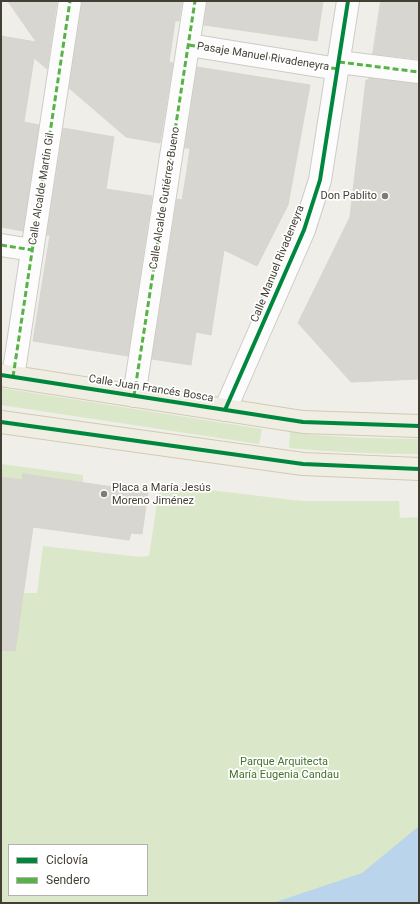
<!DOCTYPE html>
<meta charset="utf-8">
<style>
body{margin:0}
#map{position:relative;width:420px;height:904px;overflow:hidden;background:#efeee8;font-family:Roboto,sans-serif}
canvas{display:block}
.frame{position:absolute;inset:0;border:2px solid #443f35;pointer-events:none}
.legend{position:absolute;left:8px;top:844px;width:140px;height:52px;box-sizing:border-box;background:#fff;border:1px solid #b4b2ae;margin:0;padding:5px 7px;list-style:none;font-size:12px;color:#443f35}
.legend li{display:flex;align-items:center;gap:8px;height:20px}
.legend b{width:20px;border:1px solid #b4b2ae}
</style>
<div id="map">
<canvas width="420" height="904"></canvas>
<div class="frame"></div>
<ul class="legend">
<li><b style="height:5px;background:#00873e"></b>Ciclovía</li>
<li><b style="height:5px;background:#57b346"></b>Sendero</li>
</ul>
</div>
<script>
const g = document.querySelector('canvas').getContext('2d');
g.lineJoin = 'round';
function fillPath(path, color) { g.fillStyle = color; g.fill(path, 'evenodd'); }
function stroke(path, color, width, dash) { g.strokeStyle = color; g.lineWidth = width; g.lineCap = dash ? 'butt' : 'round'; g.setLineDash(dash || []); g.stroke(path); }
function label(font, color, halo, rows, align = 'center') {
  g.font = font + ' Roboto,sans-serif'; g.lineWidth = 3.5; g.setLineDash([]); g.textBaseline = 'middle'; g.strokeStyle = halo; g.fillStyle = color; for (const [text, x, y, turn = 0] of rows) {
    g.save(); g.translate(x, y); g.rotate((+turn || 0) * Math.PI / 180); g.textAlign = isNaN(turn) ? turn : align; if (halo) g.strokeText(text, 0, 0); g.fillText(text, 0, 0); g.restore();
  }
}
fillPath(new Path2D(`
 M 1,388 L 262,429 L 259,444 L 1,405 Z
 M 290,432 C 333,438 376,438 419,439 L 419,454 C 376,454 332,452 289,448 Z
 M 1,464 L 83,475 L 83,483 L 23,474 L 22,480 L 1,477 Z
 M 160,484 L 301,501 L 399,501 L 400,518 L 419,517 L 419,903 L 1,903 L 1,626 L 18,628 L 24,593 L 37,593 L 43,546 L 140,557 L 149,556 ZM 9,845 L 147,845 L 147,895 L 9,895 Z`), '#dae8c9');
fillPath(new Path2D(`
 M 419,826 L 419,903 L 273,903 L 362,873 Z`), '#bad5eb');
const building = new Path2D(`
 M 8,1 L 57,1 L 47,69 L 34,58 L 24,122 L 39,125 L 23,231 L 1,227 L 1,36 L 36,42 Z
 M 82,1 L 182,1 L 179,21 L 175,21 L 169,62 L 173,63 L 160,143 L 126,137 L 69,88 Z
 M 207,1 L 323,1 L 317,41 L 204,25 Z
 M 381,1 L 419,1 L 419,59 L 373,54 Z
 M 197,67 L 310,85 L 288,205 L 257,266 L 224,250 L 211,335 L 196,332 L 191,365 L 152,359 L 177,199 L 182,200 L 187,170 L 190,148 L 185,148 Z
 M 369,78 L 419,84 L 419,379 L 351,382 L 298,323 L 350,217 L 366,80 L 369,80 Z
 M 63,128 L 114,137 L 106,189 L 152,196 L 128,356 L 33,341 L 50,235 L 47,235 Z
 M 23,474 L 148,492 L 142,534 L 131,533 L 129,540 L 33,527 L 15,651 L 1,650 L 1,477 L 22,480 Z`);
fillPath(building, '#d8d6d1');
stroke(building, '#d7d5ce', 1);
const street = new Path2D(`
 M 189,45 L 338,69
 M 339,62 L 419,72
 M 1,245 L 32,250
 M 13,377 L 70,1
 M 134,396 L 195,1
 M 225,410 L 304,230 L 320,180 L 348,1`);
const primary = new Path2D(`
 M 1,375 L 303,422 L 419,426
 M 1,422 L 303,464 L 419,469`);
stroke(street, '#cdcbc6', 24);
stroke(primary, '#d0cab6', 24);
stroke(street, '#fdfcfc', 22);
stroke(primary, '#f0ede3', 22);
stroke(new Path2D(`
 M 189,45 L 338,69
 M 339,62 L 419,72
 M 1,245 L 32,250
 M 13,377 L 70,1
 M 134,396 L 195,1`), '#57b346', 3, [6, 3]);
stroke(new Path2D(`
 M 1,375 L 303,422 L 419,426
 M 225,410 L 304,230 L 320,180 L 348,1
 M 1,422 L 303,464 L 419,469`), '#00873e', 4);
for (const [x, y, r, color] of [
 [385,196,4,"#807c74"],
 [104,494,4,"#807c74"]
]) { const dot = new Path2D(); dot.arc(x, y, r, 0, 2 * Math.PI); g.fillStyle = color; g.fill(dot); stroke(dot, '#fff', 1.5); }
label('11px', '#443f35', '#fff', [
 ["Pasaje Manuel Rivadeneyra",263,57,9],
 ["Calle Alcalde Martín Gil",42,189,-81],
 ["Calle Alcalde Gutiérrez Bueno",165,198,-81],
 ["Calle Manuel Rivadeneyra",278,264,-68],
 ["Calle Juan Francés Bosca",151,389,9]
]);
label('11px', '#443f35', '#fff', [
 ["Don Pablito",377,196],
 ["Placa a María Jesús",112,488,"left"],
 ["Moreno Jiménez",112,501,"left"]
], 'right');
label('11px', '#42722b', '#fff', [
 ["Parque Arquitecta",284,762],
 ["María Eugenia Candau",284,775]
]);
</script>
